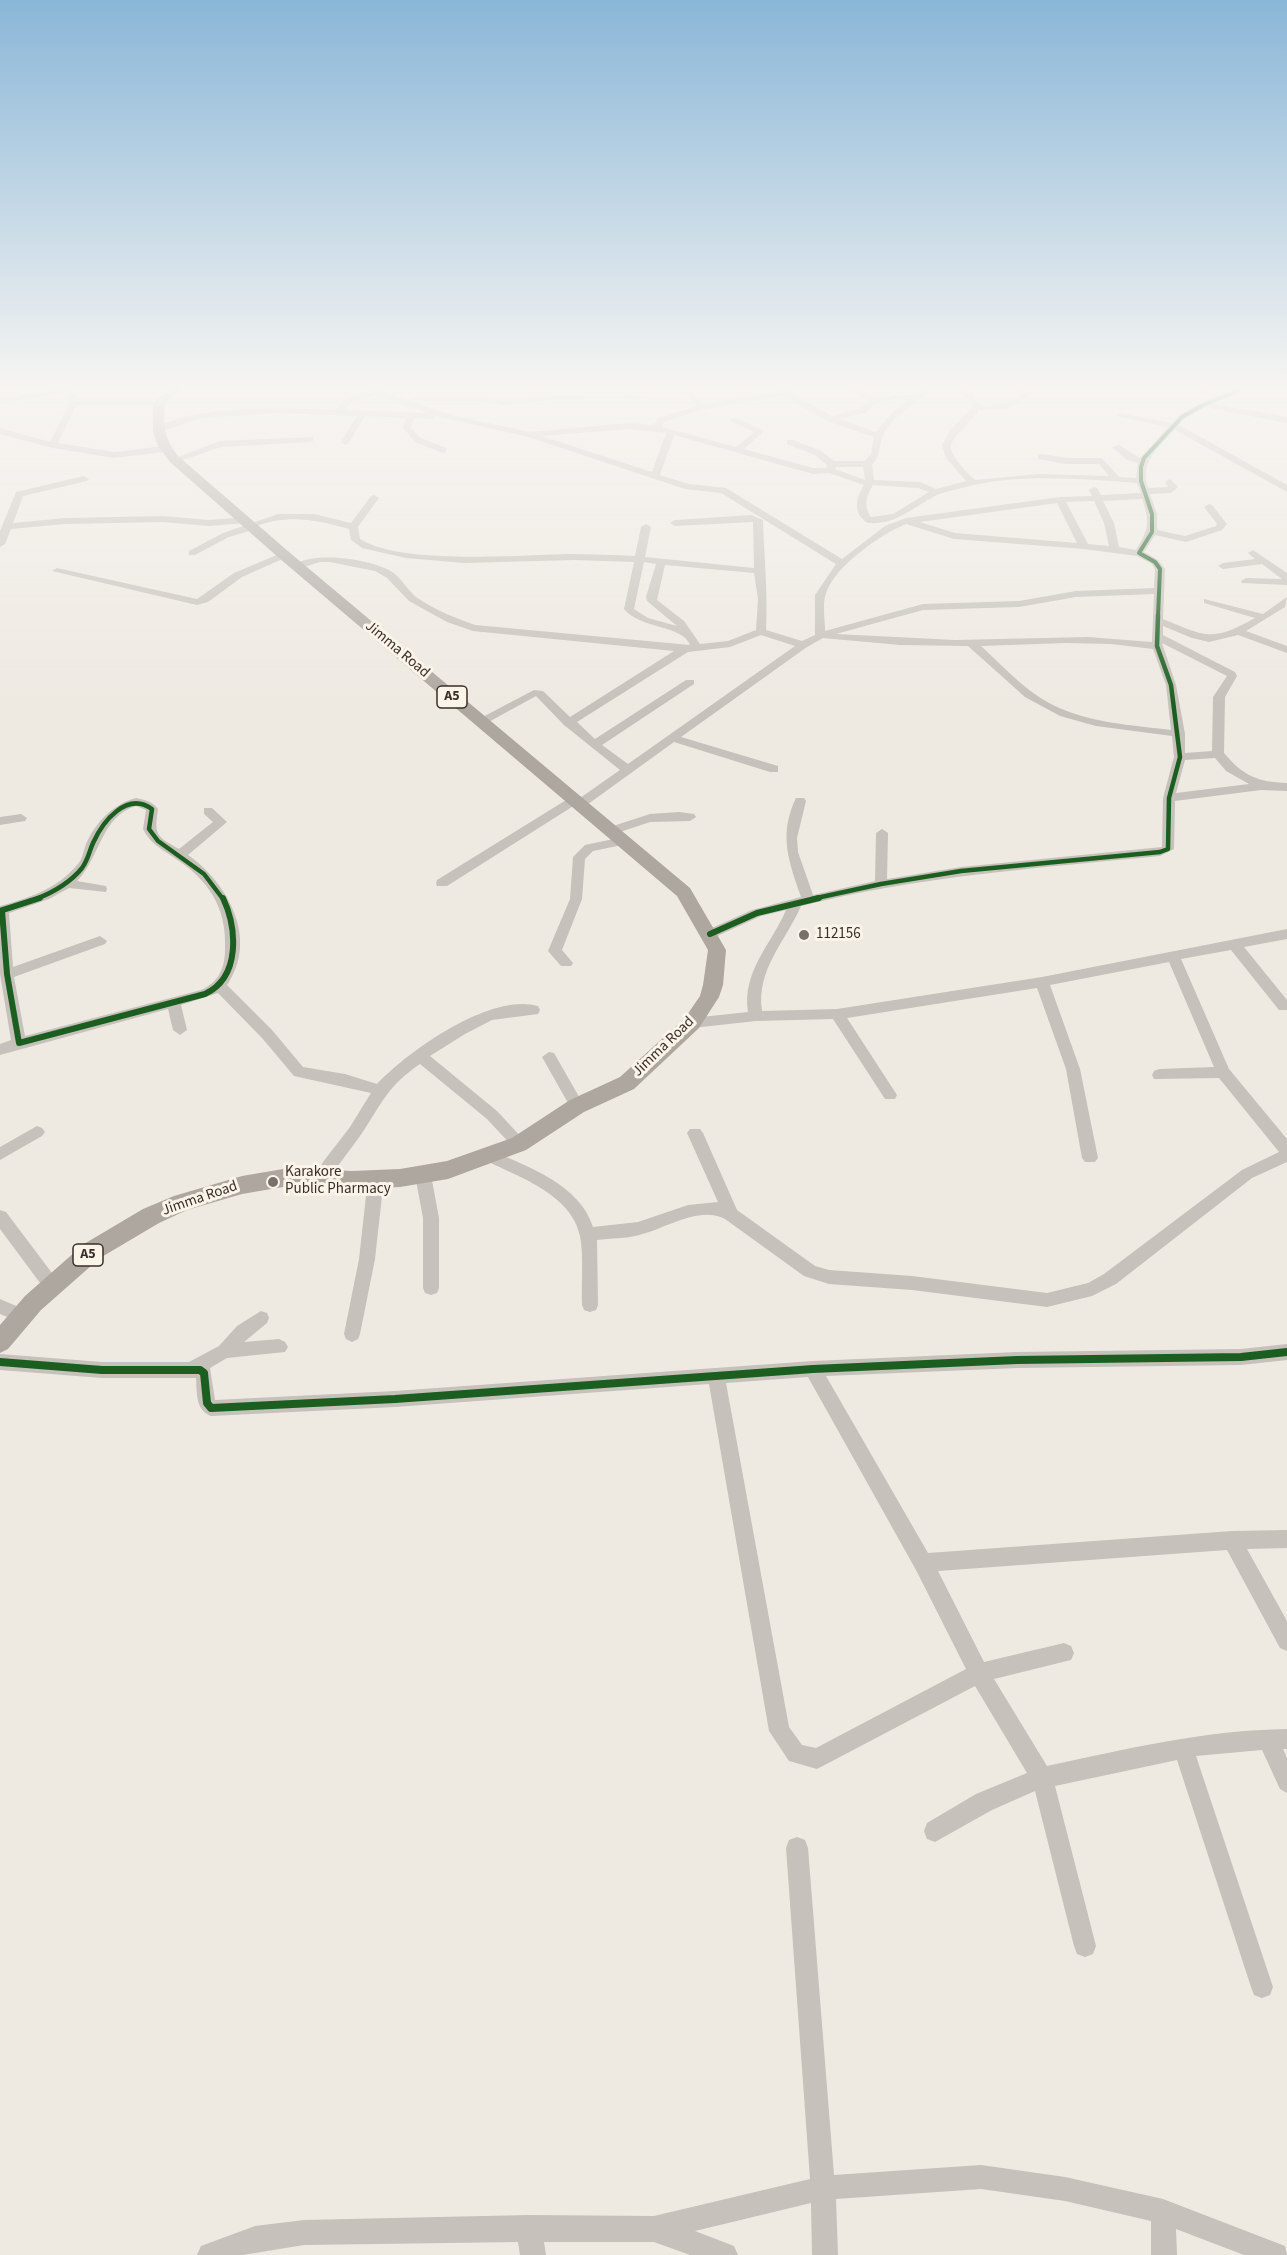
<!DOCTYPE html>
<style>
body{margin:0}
canvas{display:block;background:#eee9e1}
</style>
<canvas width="1287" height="2255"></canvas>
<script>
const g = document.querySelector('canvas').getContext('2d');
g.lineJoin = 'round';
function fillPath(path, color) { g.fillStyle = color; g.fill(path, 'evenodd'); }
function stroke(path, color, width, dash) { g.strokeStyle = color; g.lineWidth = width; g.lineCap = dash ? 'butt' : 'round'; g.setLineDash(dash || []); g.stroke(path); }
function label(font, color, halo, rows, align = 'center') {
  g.font = font + ' "Source Sans 3",sans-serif'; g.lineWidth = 6; g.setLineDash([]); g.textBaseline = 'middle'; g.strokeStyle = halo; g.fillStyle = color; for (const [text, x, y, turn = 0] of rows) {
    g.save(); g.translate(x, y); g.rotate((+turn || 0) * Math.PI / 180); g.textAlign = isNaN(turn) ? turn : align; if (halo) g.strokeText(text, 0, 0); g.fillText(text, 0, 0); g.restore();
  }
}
fillPath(new Path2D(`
 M 54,390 L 75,391 L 77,401 L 159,401 L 163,403 L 159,405 L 76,405 L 58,443 L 114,452 L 165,446 L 169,449 L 165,452 L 114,458 L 53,448 L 0,434 L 0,428 L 50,442 L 69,403 L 69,392 L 0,404 L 0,399 Z
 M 369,390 L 379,390 L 451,415 L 530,432 L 628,423 L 654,425 L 658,418 L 697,406 L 686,394 L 690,392 L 705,404 L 787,390 L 832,416 L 859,409 L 869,401 L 851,390 L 861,390 L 875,398 L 898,395 L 914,395 L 921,390 L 931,390 C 916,404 896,413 885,431 C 878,442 882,455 872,465 L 874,480 L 920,482 L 936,489 L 966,481 L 946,458 L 942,445 L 951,429 L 973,407 L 962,390 L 970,390 L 980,405 C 996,407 1008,403 1021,395 L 1019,390 L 1027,390 L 1030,396 L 1006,409 L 979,410 C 955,445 932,438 975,480 L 1039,474 L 1109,476 L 1099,464 L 1066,464 L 1038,459 L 1038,455 L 1041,454 L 1068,458 L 1102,458 L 1119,477 L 1136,478 L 1138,463 L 1127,460 L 1112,447 L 1119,445 L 1140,458 L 1168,427 L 1116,416 L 1120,413 L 1172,423 L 1179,415 L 1214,397 L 1195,390 C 1204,390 1215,395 1222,394 C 1229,394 1234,390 1243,390 L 1213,404 L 1287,417 L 1287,423 L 1205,407 L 1185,419 L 1179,425 L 1287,485 L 1287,492 L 1175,430 C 1159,447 1139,462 1148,488 L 1168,487 L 1165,482 L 1170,479 L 1178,487 L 1171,493 L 1150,494 L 1157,514 L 1157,530 L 1185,536 L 1216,526 L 1217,524 L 1204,507 L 1209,504 L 1212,505 L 1227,524 L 1222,530 L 1186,542 L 1155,535 L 1144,552 L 1158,560 L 1165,569 L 1163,619 C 1207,637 1212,642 1255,618 L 1204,603 L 1204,599 L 1263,614 L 1287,597 L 1285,607 L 1246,631 L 1287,646 L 1287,653 L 1238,635 L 1209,642 L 1192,638 L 1163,626 L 1163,635 L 1235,672 L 1237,676 L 1225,697 L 1224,753 C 1243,776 1258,782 1287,783 L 1287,791 L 1261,790 L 1175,801 L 1174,849 L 1160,856 C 1039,868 919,876 801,906 C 786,941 756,969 762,1011 L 837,1009 L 1042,977 L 1287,929 L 1287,939 L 1244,947 L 1287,1000 L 1287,1010 L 1279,1010 L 1231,950 L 1181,959 L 1229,1069 L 1287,1139 L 1287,1162 L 1252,1178 L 1116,1284 L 1092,1296 L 1047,1307 L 912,1290 L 829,1284 L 804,1276 L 725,1219 C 699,1205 665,1229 639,1235 C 626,1239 610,1238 597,1240 L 598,1305 L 596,1310 L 590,1312 L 584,1310 L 582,1305 C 581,1282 584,1258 580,1236 C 572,1194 515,1175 482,1159 L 479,1155 L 482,1151 L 492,1151 C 529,1167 580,1185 593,1227 L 638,1222 L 688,1205 L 718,1202 L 687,1133 L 690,1129 L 700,1129 L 703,1133 L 737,1210 L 815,1266 L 829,1270 L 912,1276 L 1047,1293 L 1088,1283 L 1104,1274 L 1242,1170 L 1279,1152 L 1219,1078 L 1154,1079 L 1152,1075 L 1154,1071 L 1159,1069 L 1214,1067 L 1169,962 L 1050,985 L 1080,1069 L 1098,1158 L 1095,1162 L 1085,1162 L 1082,1158 L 1066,1069 L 1037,988 L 847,1018 L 897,1095 L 895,1099 L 885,1099 L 833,1019 L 756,1021 L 692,1028 L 687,1027 L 685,1023 L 692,1018 L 748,1012 C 742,971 771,945 786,910 L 761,916 L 715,937 L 705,937 L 703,934 L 705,931 L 752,910 L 801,897 C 789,862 778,835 796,798 L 804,798 L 806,801 L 797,838 L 798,852 L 813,895 L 875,881 L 876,833 L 882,829 L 888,833 L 887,879 L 961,867 L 1162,847 L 1163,798 L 1174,757 L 1172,736 L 1096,726 L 1060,716 L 1025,697 L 968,646 L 900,645 L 823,638 L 807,647 L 681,737 L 778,766 L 778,772 L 770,772 L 674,742 L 584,807 L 575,805 L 447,886 L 437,886 L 436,883 L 437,880 L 571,797 L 580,798 L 620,770 L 564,725 L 536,696 L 485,724 L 477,724 L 477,720 L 534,690 L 543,691 L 570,717 L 674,651 L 473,631 L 447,622 L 409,601 L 387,578 L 375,571 L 330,562 L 320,562 L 297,569 L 292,566 C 313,550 373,559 394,573 C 402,580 408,590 416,597 C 433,609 455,618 475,625 L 690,645 C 683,625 640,629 624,609 L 634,562 L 574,560 L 464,563 L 406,558 L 362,548 L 351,540 L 349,529 C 317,520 289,514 257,526 L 256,529 L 229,537 L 195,555 L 189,555 L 189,551 L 223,533 L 278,514 L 314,514 L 351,523 L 371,496 L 374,495 L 379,498 L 358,527 L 360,539 C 400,565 521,555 570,554 C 592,554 614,555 635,556 L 641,527 L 646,524 L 651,527 L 645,557 L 754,568 L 753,522 L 675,526 L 670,523 L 675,520 L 751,515 L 763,520 C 764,557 768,593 766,630 L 802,641 L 815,635 L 815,595 L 836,564 L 721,493 L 685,489 L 528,437 L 436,416 L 432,419 L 414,418 L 411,428 L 421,438 L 446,448 L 446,452 L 443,453 L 415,442 L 403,428 L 406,418 L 365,416 L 348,444 L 345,445 L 341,442 L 357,416 L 278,413 L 201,418 L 157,433 L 153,430 C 189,404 290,408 335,410 L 345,399 ZM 375,395 L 378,397 L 429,413 L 344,410 L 351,403 ZM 784,396 L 827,421 L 874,437 L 871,454 L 865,461 L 834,461 L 821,451 L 793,440 L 787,440 L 787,444 L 815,455 L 827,465 L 826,468 L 813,468 L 744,449 L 764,431 L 735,418 L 728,420 L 754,432 L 736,447 L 662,427 L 664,422 L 704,409 ZM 898,399 L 907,400 L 890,415 L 876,432 L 840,419 L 865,413 L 877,403 ZM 628,429 L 666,433 L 652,472 L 541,436 ZM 674,435 L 813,474 L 829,473 L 864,485 C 856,498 852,514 868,523 C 896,525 912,508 935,496 C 944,492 953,490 962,488 C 1018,473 1080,479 1137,483 L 1141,493 L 1101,495 L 1097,488 L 1094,487 L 1089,490 L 1092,496 L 1060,497 L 906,518 L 885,526 L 842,559 L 726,488 L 689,484 L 660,475 ZM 836,467 L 863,467 L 865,480 L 835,469 ZM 873,485 L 918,488 L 929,492 L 893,514 L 871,517 C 863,506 866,497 873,485 ZM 1142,499 C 1150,522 1149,529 1136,550 L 1119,547 L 1114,523 L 1103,501 ZM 1094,501 L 1104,523 L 1109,546 L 1088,544 L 1066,502 ZM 1057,503 L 1077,543 L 955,533 L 920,522 ZM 906,524 L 954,539 L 1084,549 L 1137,556 L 1152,564 L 1155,569 L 1154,588 L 1076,591 L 1019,601 L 923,604 L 825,631 C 825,619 822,604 826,593 C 835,566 881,534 906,524 ZM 644,562 L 656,564 L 646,597 L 647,601 L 677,626 L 648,618 L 634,609 ZM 665,565 L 754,573 L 758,599 L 756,630 L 728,641 L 700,644 L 684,621 L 657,600 ZM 1154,594 L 1152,642 L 1088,637 L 955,640 L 836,634 L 923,610 L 1019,607 L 1076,597 ZM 761,635 L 795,646 L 628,764 L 602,745 L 694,684 L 694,680 L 686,680 L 595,739 L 577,722 L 688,652 L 730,647 ZM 1065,643 L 1111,644 L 1153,649 L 1166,685 L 1171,730 C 1131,725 1089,723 1053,705 C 1025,691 1003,666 981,646 ZM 1162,643 L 1227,676 L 1213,697 L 1212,751 L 1185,753 L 1185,734 L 1176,685 ZM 1215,758 L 1226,771 L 1249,784 L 1176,793 L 1185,760 Z
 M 645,395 L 649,397 L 648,399 L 550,400 L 504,405 L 480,401 L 415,401 L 411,399 L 415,397 L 480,397 L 504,401 L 550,396 Z
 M 313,437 L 313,441 L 310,442 L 221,447 L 177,462 L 170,460 L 220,441 Z
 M 84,476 L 89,479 L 87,481 L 23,496 L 13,523 L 65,518 L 163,516 L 209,520 L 245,517 L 250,520 L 245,523 L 209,526 L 163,522 L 65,524 L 11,529 L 5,544 L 0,547 L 0,531 L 16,492 Z
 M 1253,550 L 1287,573 L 1287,585 L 1242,583 L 1241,581 L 1246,578 L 1282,579 L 1262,564 L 1223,569 L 1218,566 L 1223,563 L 1255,559 L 1248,553 Z
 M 284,552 L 289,555 L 287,557 L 242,577 L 208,602 L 197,605 L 52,571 L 57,568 L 197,599 L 234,573 Z
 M 136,798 C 145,800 152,801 158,809 C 154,835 156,836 179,849 L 213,822 L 204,814 L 204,808 L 212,808 L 227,822 L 188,855 C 228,883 259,939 227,985 L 272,1030 L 303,1067 L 345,1074 L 377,1084 C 408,1051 491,992 538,1006 L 540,1010 L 538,1014 L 492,1020 L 465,1034 L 430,1056 L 497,1111 L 524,1140 L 527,1144 L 524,1148 L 514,1148 L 487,1119 L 420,1064 C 386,1087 382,1104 360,1136 C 349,1152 337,1165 328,1182 L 323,1184 L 318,1182 L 315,1178 L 323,1162 L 350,1127 L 371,1093 L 294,1076 L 262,1038 L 218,993 L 181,1005 L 187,1030 L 180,1035 L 173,1030 L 168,1009 L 0,1055 L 0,1044 L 11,1040 L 0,974 L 0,906 C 29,898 57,889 77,865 C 83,859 83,852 86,844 C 96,822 113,804 136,798 ZM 136,806 L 146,810 L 143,829 C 150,843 161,849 173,857 C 208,879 227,907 225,949 C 225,968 219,982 201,990 L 25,1036 L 14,977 L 105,944 L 107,941 L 100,936 L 13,967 L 9,913 L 49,899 L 69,888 L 106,892 L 107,889 L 106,886 L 77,881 C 100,858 101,816 136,806 Z
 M 679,812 L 694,814 L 696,817 L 690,821 L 650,822 L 611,835 L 605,831 L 607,828 L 650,814 Z
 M 21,814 L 27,818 L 25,821 L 0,825 L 0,817 Z
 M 623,837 L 629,841 L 627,844 L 593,851 L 585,859 L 582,899 L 562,950 L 573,963 L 571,966 L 561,966 L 548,951 L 570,899 L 573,857 L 585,845 Z
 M 549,1052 L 554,1053 L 582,1102 L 584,1106 L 582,1110 L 572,1110 L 542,1057 Z
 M 37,1126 L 42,1128 L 45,1132 L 42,1136 L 0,1160 L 0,1147 Z
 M 423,1169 L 428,1171 L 431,1175 L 439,1218 L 439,1288 L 437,1293 L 431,1295 L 425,1293 L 423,1288 L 423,1218 L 415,1175 L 418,1171 Z
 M 376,1172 L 381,1174 L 384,1178 L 375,1259 L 360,1334 L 358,1339 L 352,1342 L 346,1339 L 344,1334 L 359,1259 L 368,1178 L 371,1174 Z
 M 0,1210 L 6,1212 L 58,1281 L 60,1286 L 58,1291 L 52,1293 L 46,1291 L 0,1229 Z
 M 0,1299 L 28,1311 L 30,1316 L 28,1321 L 22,1323 L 0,1314 Z
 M 261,1311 L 267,1313 L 269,1318 L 267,1323 L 244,1342 L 279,1339 L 285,1342 L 288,1347 L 285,1352 L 227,1358 L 210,1368 L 215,1400 L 395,1391 L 813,1361 L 1017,1352 L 1241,1349 L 1287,1344 L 1287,1360 L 1241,1365 L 1017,1368 L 826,1376 L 928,1553 L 1232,1531 L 1287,1530 L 1287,1548 L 1247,1549 L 1287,1621 L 1287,1651 L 1280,1648 L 1227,1550 L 938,1571 L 984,1662 L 1064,1643 L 1071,1646 L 1074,1653 L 1071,1660 L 994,1679 L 1047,1766 C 1127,1749 1205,1730 1287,1729 L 1287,1749 L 1283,1749 L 1287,1758 L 1287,1793 L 1280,1789 L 1262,1750 L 1196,1756 L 1273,1987 L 1270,1995 L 1262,1998 L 1254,1995 L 1251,1987 L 1177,1760 L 1055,1786 L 1096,1946 L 1093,1954 L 1085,1957 L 1077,1954 L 1074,1946 L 1035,1791 L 992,1810 L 935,1842 L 927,1839 L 924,1831 L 927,1823 L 976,1794 L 1027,1773 L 975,1686 L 817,1769 L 789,1761 L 769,1731 L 709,1384 L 395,1407 L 211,1416 C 195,1410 197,1392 196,1378 L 102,1378 L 0,1370 L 0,1354 L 102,1362 L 189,1362 L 219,1346 L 237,1326 ZM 808,1377 L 916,1570 L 966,1669 L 816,1748 L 802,1745 L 789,1727 L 726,1383 Z
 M 797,1837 L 805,1840 L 808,1848 L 834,2175 L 981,2165 L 1065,2177 L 1163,2199 L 1285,2246 L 1287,2255 L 1244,2255 L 1176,2229 L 1177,2255 L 1151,2255 L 1151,2221 L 1065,2201 L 981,2189 L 836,2199 L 838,2255 L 812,2255 L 811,2203 L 695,2231 L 734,2246 L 738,2255 L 690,2255 L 654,2242 L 544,2242 L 546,2255 L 520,2255 L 518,2242 L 304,2245 L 243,2255 L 197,2255 L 201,2246 L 255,2226 L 304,2220 L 529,2215 L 654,2216 L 810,2179 L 786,1848 L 789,1840 Z`), '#c6c1ba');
fillPath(new Path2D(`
 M 168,390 L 181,390 L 165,404 C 162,424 165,440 178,456 L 289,552 L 690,888 L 726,950 L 723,985 L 719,997 L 699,1028 L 634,1089 L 584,1112 L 526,1150 L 448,1179 L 400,1187 L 352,1189 L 289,1186 L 242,1194 L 187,1210 L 159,1223 L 100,1258 L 41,1310 L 8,1349 L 0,1353 L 0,1325 L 25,1296 L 84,1244 L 143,1209 L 174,1196 L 242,1176 L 289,1168 L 352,1171 L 400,1169 L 447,1161 L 512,1138 L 570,1100 L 620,1077 L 685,1018 L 700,996 L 703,985 L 708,950 L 677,896 L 279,558 L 170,462 L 158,446 L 153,432 L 153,403 Z`), '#ada7a0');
stroke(new Path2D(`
 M 1158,616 L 1160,569 L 1155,562 L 1139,553 L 1152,532 L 1152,514 L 1141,481 L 1141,467 L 1144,458 L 1182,417 L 1203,405 L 1239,390`), '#1b5e20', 4);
stroke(new Path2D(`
 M 36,899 C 54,892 70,883 82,868 C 88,860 89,852 93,843 C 103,821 127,791 152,809 L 149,829 L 158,841 L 204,874 L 223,899
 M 812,899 L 881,884 L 961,871 L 1160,852 L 1168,849 L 1169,798 L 1180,757 L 1171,685 L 1157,646 L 1158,615`), '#1b5e20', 4.5);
stroke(new Path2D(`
 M 0,911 L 40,898
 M 2,911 L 7,974 L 19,1043 L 205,994 C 241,977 237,928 223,898
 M 710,934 L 757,913 L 819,898`), '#1b5e20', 6);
stroke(new Path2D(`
 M 0,1362 L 102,1370 L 200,1370 L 204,1373 L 207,1403 L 211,1408 L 395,1399 L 813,1369 L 1017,1360 L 1241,1357 L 1287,1352`), '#1b5e20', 8);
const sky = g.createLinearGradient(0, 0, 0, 706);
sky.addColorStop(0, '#8ab7d8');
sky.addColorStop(0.55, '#f7f5f2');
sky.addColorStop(1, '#f7f5f200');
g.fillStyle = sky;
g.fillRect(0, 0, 1287, 706);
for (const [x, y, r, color] of [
 [804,935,6,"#787069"],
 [273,1182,6,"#787069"]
]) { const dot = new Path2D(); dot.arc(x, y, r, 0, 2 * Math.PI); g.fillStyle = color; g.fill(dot); stroke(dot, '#faf4e9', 2); }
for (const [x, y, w] of [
 [452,697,30],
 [88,1255,30]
]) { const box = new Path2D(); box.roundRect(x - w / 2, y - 11, w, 22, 4.5); g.fillStyle = '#faf4e9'; g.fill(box); stroke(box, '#382f28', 1.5); }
label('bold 14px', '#382f28', null, [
 ["A5",452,697],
 ["A5",88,1255]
]);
label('15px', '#382f28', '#faf4e9', [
 ["Jimma Road",397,650,40],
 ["Jimma Road",664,1047,-44],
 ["Jimma Road",200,1199,-19]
]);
label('15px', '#382f28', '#faf4e9', [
 ["112156",816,935],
 ["Karakore",285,1173],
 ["Public Pharmacy",285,1190]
], 'left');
</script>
